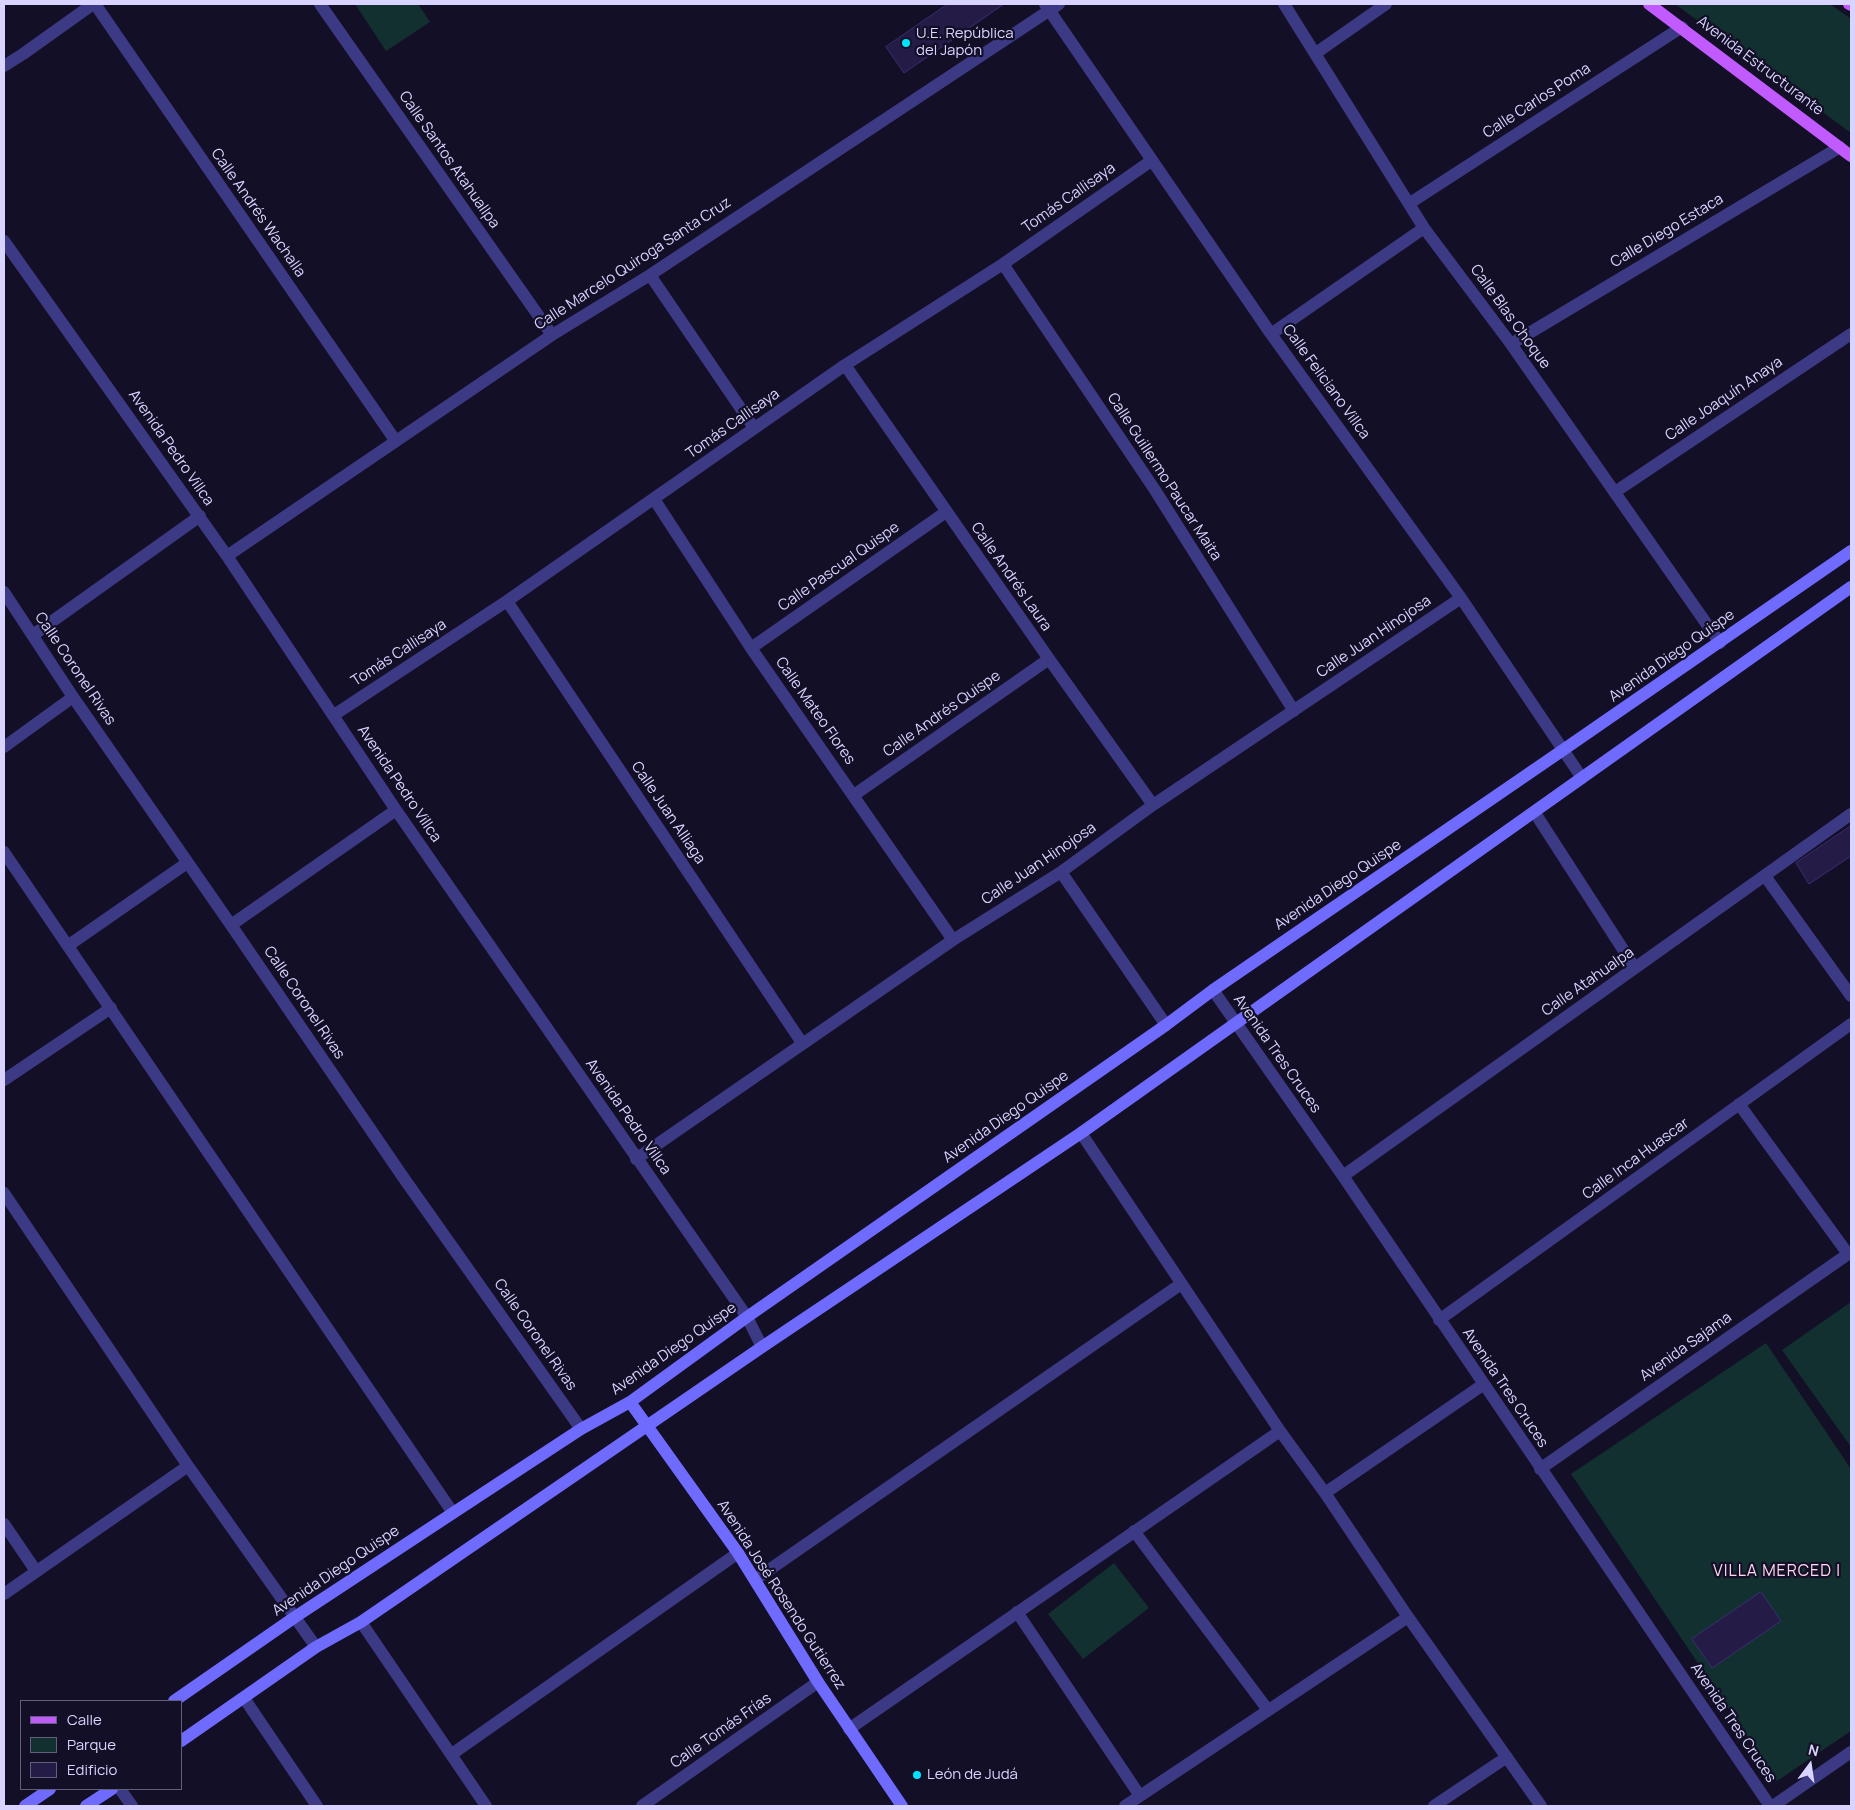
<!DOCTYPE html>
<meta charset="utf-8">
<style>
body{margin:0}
#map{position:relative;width:1855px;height:1810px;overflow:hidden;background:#130f26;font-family:Manrope,sans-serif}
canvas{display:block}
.frame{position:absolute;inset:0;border:5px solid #d9d4ff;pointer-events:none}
.legend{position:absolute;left:20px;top:1700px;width:162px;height:90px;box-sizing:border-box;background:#130f26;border:1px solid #625e7d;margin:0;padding:6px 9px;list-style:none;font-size:15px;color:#d9d4ff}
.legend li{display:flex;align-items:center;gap:10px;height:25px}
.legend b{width:25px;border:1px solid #625e7d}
.north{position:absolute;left:1785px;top:1740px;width:50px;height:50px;-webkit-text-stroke:4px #130f26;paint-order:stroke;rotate:14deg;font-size:14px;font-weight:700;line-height:20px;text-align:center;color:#d9d4ff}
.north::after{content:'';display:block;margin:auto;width:18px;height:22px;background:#d9d4ff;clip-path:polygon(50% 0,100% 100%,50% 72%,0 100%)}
</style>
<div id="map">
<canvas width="1855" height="1810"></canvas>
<div class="frame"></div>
<ul class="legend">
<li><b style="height:6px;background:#c25bff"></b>Calle</li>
<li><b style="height:14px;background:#12302f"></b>Parque</li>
<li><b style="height:14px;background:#241b47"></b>Edificio</li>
</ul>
<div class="north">N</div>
</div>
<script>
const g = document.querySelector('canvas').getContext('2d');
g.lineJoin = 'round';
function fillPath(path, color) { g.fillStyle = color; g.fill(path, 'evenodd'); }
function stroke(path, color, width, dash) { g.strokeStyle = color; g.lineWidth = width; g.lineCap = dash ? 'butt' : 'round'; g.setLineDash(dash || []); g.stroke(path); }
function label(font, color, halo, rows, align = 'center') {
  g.font = font + ' Manrope,sans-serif'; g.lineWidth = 4.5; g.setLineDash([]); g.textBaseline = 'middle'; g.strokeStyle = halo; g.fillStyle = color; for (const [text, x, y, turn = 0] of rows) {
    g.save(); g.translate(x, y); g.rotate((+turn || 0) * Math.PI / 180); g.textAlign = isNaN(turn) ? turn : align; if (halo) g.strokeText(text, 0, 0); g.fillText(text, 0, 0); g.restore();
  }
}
fillPath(new Path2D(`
 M 355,4 L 418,4 L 430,22 L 386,51 Z
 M 1675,4 L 1830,4 L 1851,19 L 1851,133 Z
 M 1851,1302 L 1851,1447 L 1782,1350 Z
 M 1766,1343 L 1851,1469 L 1851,1731 L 1777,1781 L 1571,1474 Z
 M 1114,1563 L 1149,1608 L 1083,1659 L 1048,1614 Z`), '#12302f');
const building = new Path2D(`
 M 948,4 L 1004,4 L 904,73 L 886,47 Z
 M 1851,826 L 1851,856 L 1809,884 L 1796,863 Z
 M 1761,1592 L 1781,1621 L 1712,1668 L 1692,1639 Z`);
fillPath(building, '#241b47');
stroke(building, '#3b2d73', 1);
stroke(new Path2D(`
 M 95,4 L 395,440
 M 320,4 L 552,335
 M 1045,4 L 1271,334 L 1461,598 L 1582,778
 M 1284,4 L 1424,228 L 1511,344 L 1720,643
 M 1316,53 L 1386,4
 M 4,66 L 23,54 L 93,4
 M 1410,203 L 1682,27
 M 4,241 L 227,556 L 396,810 L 747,1317 L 762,1347
 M 1003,264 L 1155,490 L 1294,711
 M 650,275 L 754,428
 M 1271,334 L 1424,228
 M 1511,344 L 1840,147
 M 845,365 L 1049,659 L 1153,805
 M 1615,492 L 1851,334
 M 654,499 L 751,648 L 953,940
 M 227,556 L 552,335 L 650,275 L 1059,4
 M 4,592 L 73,697 L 231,925 L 403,1177 L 581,1429
 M 507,601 L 802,1043
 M 33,635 L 200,516
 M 751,648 L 946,512
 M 334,715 L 507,601 L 845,365 L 1003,264 L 1151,161
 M 4,747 L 73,697
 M 854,795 L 1049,659
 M 1535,813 L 1635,968
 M 4,852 L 453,1513
 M 1061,872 L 1166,1025
 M 1765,876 L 1851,996
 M 231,925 L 396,810
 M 69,945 L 187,863
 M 1213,990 L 1343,1176 L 1770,1806
 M 4,1080 L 111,1008
 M 1739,1104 L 1848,1254
 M 1081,1133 L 1280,1431 L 1325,1493 L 1408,1617 L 1541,1806
 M 636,1159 L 953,940 L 1061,872 L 1153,805 L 1461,598
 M 1343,1176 L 1851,814
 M 4,1193 L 188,1466 L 316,1647
 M 1439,1320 L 1851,1024
 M 1540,1469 L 1851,1252
 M 1325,1493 L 1484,1384
 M 4,1524 L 36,1571
 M 1134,1531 L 1268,1710
 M 756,1579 L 1181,1284
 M 4,1594 L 188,1466
 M 1017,1612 L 1140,1796
 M 361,1622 L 486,1806
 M 244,1698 L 317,1806
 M 849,1729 L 1280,1431
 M 452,1754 L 738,1553
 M 120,1789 L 132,1806
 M 642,1806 L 818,1682
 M 1125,1806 L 1408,1617
 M 1434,1806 L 1507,1757
 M 1773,1806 L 1851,1752`), '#3d3a85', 12);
stroke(new Path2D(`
 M 630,1402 L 738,1553 L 818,1682 L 902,1806
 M 174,1701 L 295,1617 L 453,1513 L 581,1429 L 630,1402 L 747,1317 L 1166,1025 L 1213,990 L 1563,750 L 1851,551
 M 181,1741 L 316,1647 L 361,1622 L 762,1347 L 1081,1133 L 1851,587
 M 25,1806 L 50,1789
 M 86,1806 L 112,1789`), '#6f6bff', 12);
stroke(new Path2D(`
 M 1649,4 L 1851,156
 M 1849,4 L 1851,5`), '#c25bff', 12);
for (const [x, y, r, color] of [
 [906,43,5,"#00e5ff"],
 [917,1775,5,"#00e5ff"]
]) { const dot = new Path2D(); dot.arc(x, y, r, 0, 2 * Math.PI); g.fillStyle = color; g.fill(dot); stroke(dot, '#130f26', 2); }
label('15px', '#d9d4ff', '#130f26', [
 ["U.E. República",916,34],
 ["del Japón",916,51],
 ["León de Judá",927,1775]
], 'left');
label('15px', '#d9d4ff', '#130f26', [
 ["Avenida Estructurante",1760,66,37],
 ["Calle Carlos Poma",1537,101,-33],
 ["Calle Santos Atahuallpa",449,160,55],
 ["Tomás Callisaya",1069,198,-35],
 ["Calle Andrés Wachalla",258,213,55],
 ["Calle Diego Estaca",1667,231,-31],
 ["Calle Marcelo Quiroga Santa Cruz",633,264,-33],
 ["Calle Blas Choque",1510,317,54],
 ["Calle Feliciano Villca",1326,382,54],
 ["Calle Joaquín Anaya",1724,399,-34],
 ["Tomás Callisaya",733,424,-35],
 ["Avenida Pedro Villca",171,448,55],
 ["Calle Guillermo Paucar Maita",1164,477,57],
 ["Calle Pascual Quispe",839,567,-35],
 ["Calle Andrés Laura",1011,577,55],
 ["Calle Juan Hinojosa",1374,637,-34],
 ["Tomás Callisaya",399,653,-33],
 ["Avenida Diego Quispe",1672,656,-35],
 ["Calle Coronel Rivas",75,669,56],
 ["Calle Mateo Flores",815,711,55],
 ["Calle Andrés Quispe",942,714,-35],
 ["Avenida Pedro Villca",399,784,56],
 ["Calle Juan Alliaga",668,813,56],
 ["Calle Juan Hinojosa",1039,864,-34],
 ["Avenida Diego Quispe",1338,885,-34],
 ["Calle Atahualpa",1588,982,-35],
 ["Calle Coronel Rivas",304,1003,56],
 ["Avenida Tres Cruces",1277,1054,55],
 ["Avenida Pedro Villca",628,1117,55],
 ["Avenida Diego Quispe",1006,1117,-35],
 ["Calle Inca Huascar",1636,1159,-36],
 ["Calle Coronel Rivas",535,1335,55],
 ["Avenida Sajama",1686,1347,-35],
 ["Avenida Diego Quispe",674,1349,-35],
 ["Avenida Tres Cruces",1505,1388,56],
 ["Avenida Diego Quispe",336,1571,-34],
 ["Avenida José Rosendo Gutierrez",781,1595,57],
 ["Avenida Tres Cruces",1733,1723,56],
 ["Calle Tomás Frías",721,1731,-35]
]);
g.letterSpacing = '1px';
label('16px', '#ffd6f0', '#130f26', [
 ["VILLA MERCED I",1777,1572]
]);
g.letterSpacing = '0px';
</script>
